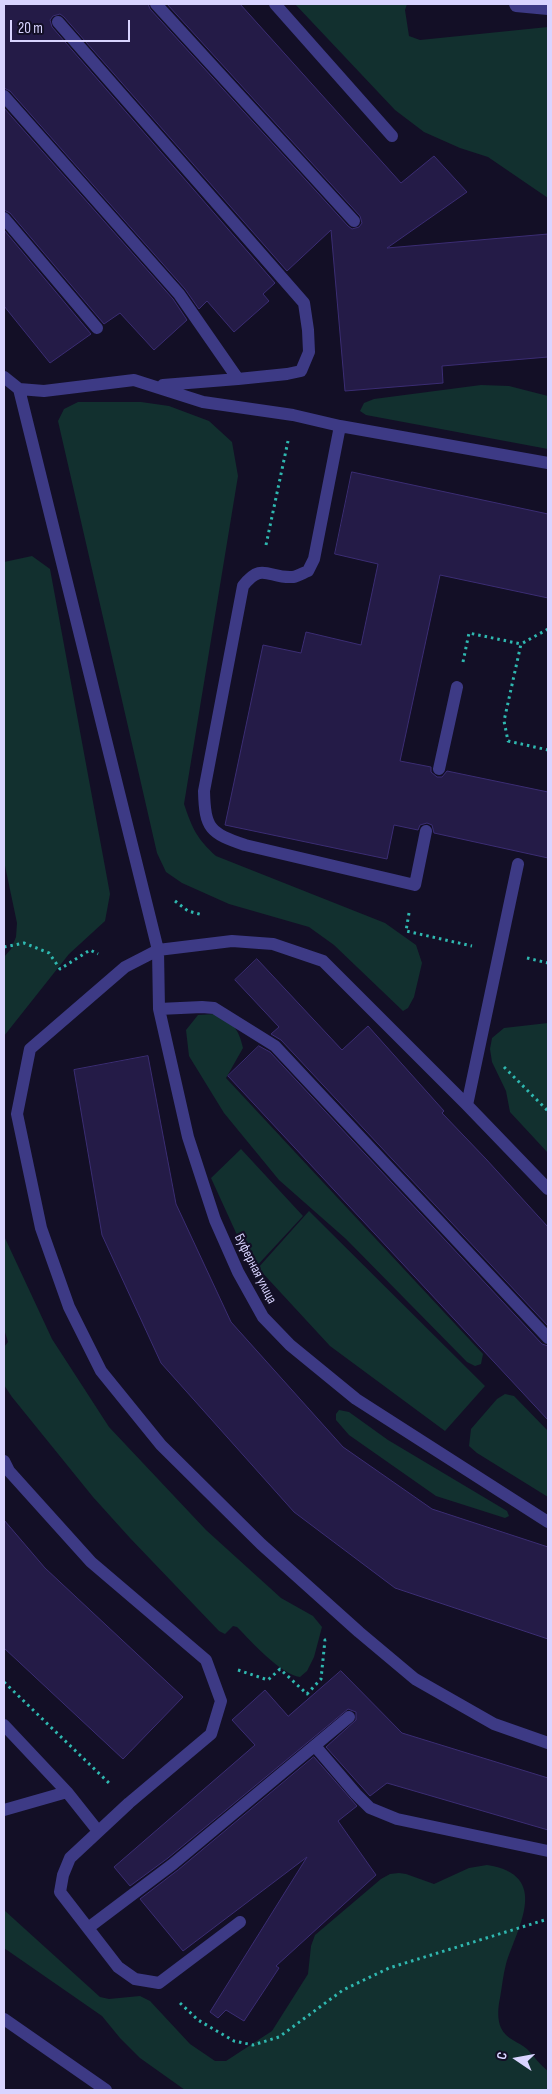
<!DOCTYPE html>
<meta charset="utf-8">
<style>
body{margin:0}
#map{position:relative;width:552px;height:2094px;overflow:hidden;background:#130f26;font-family:"Sofia Sans Condensed",sans-serif}
canvas{display:block}
.frame{position:absolute;inset:0;border:5px solid #d9d4ff;pointer-events:none}
.north{position:absolute;left:492px;top:2034px;width:50px;height:50px;-webkit-text-stroke:4px #130f26;paint-order:stroke;rotate:282deg;font-size:14px;font-weight:700;line-height:20px;text-align:center;color:#d9d4ff}
.north::after{content:'';display:block;margin:auto;width:18px;height:22px;background:#d9d4ff;clip-path:polygon(50% 0,100% 100%,50% 72%,0 100%)}
.scale{position:absolute;left:10px;top:20px;width:120px;height:22px;box-sizing:border-box;border:2px solid #d9d4ff;border-top:0;padding-left:6px;font-size:15px;line-height:18px;white-space:nowrap;color:#d9d4ff;-webkit-text-stroke:4px #130f26;paint-order:stroke}
</style>
<div id="map">
<canvas width="552" height="2094"></canvas>
<div class="frame"></div>
<div class="north">С</div>
<div class="scale">20 m</div>
</div>
<script>
const g = document.querySelector('canvas').getContext('2d');
g.lineJoin = 'round';
function fillPath(path, color) { g.fillStyle = color; g.fill(path, 'evenodd'); }
function stroke(path, color, width, dash) { g.strokeStyle = color; g.lineWidth = width; g.lineCap = dash ? 'butt' : 'round'; g.setLineDash(dash || []); g.stroke(path); }
function label(font, color, halo, rows, align = 'center') {
  g.font = font + ' "Sofia Sans Condensed",sans-serif'; g.lineWidth = 4.5; g.setLineDash([]); g.textBaseline = 'middle'; g.strokeStyle = halo; g.fillStyle = color; for (const [text, x, y, turn = 0] of rows) {
    g.save(); g.translate(x, y); g.rotate((+turn || 0) * Math.PI / 180); g.textAlign = isNaN(turn) ? turn : align; if (halo) g.strokeText(text, 0, 0); g.fillText(text, 0, 0); g.restore();
  }
}
fillPath(new Path2D(`
 M 295,4 L 407,4 L 405,10 L 409,36 L 420,40 L 548,27 L 548,198 L 488,157 L 460,148 L 424,132 L 395,110 Z
 M 481,385 L 509,386 L 548,396 L 548,449 L 366,415 L 360,411 L 364,403 L 374,399 Z
 M 78,402 L 141,402 L 169,406 L 209,421 L 232,442 L 238,476 L 184,804 C 192,828 197,839 216,856 L 385,923 L 416,945 L 422,963 L 414,997 L 408,1008 L 403,1011 L 334,945 L 309,927 L 229,904 L 182,883 L 166,872 L 157,853 L 58,421 L 64,409 Z
 M 32,556 L 50,569 L 110,894 L 105,921 L 69,954 L 4,1036 L 4,957 L 11,949 L 16,937 L 17,923 L 4,861 L 4,562 Z
 M 215,1014 C 234,1025 238,1027 243,1048 L 226,1078 L 483,1354 L 481,1364 L 475,1366 L 467,1362 L 346,1239 L 279,1180 L 224,1113 L 189,1056 L 186,1030 L 198,1015 Z
 M 548,1023 L 548,1153 L 510,1112 L 506,1091 L 492,1062 L 490,1049 L 492,1038 L 504,1028 Z
 M 241,1149 L 303,1216 L 253,1270 L 211,1178 Z
 M 309,1211 L 485,1386 L 445,1431 L 330,1346 L 258,1268 Z
 M 4,1236 L 52,1339 L 109,1427 L 206,1530 L 281,1598 L 313,1616 L 322,1627 L 314,1657 L 307,1671 L 300,1677 C 281,1675 251,1641 237,1627 L 233,1626 L 225,1634 L 219,1631 L 130,1538 L 93,1497 L 12,1397 L 4,1385 L 4,1347 L 8,1342 L 4,1329 Z
 M 505,1394 L 514,1396 L 548,1431 L 548,1497 L 477,1453 L 469,1446 L 471,1429 L 497,1399 Z
 M 339,1410 L 349,1412 L 388,1440 L 507,1511 L 509,1516 L 505,1518 L 436,1496 L 349,1435 L 336,1420 L 336,1414 Z
 M 487,1865 C 551,1875 518,1926 506,1964 C 503,1975 502,1987 500,1998 C 498,2007 497,2019 501,2028 C 506,2039 519,2042 527,2049 C 534,2056 540,2065 548,2071 L 548,2090 L 185,2090 L 140,2058 L 120,2038 L 102,2016 L 4,1948 L 4,1910 L 100,1997 L 109,1999 L 140,1996 L 150,2001 L 190,2044 L 215,2061 L 226,2061 L 272,2031 L 308,1974 L 311,1946 L 315,1935 L 381,1879 L 390,1874 L 399,1873 L 406,1874 L 434,1884 L 469,1868 Z`), '#12302f');
const building = new Path2D(`
 M 4,4 L 148,4 L 150,9 L 348,226 L 352,229 L 359,227 L 362,223 L 360,216 L 167,4 L 240,4 L 401,183 L 434,156 L 467,192 L 387,248 L 548,234 L 548,357 L 442,366 L 443,383 L 345,391 L 331,230 L 287,271 L 64,17 L 60,14 L 53,16 L 50,20 L 52,27 L 275,283 L 263,294 L 269,301 L 234,332 L 207,301 L 199,309 L 185,289 L 10,91 L 4,88 Z
 M 4,108 L 173,299 L 187,320 L 154,350 L 120,313 L 104,324 L 10,213 L 4,210 Z
 M 4,230 L 91,334 L 50,363 L 4,306 Z
 M 352,472 L 548,514 L 548,598 L 440,575 L 400,761 L 431,767 L 431,772 L 437,777 L 442,777 L 447,771 L 548,792 L 548,858 L 434,833 L 432,825 L 427,823 L 420,825 L 418,830 L 394,825 L 387,859 L 225,825 L 263,645 L 301,653 L 306,632 L 361,645 L 378,564 L 335,554 Z
 M 257,959 L 342,1050 L 368,1026 L 444,1111 L 442,1113 L 486,1159 L 548,1227 L 548,1326 L 281,1040 L 271,1034 L 279,1027 L 235,980 Z
 M 259,1046 L 270,1052 L 542,1344 L 548,1346 L 548,1420 L 228,1076 Z
 M 148,1056 L 176,1204 L 231,1322 L 343,1447 L 432,1509 L 548,1547 L 548,1639 L 395,1588 L 294,1512 L 161,1363 L 102,1235 L 74,1070 Z
 M 4,1520 L 45,1568 L 183,1697 L 123,1759 L 4,1648 Z
 M 341,1671 L 402,1733 L 548,1778 L 548,1830 L 387,1783 L 370,1796 L 326,1747 L 356,1720 L 356,1712 L 348,1709 L 168,1858 L 130,1886 L 114,1867 L 255,1745 L 232,1720 L 265,1690 L 288,1716 Z
 M 314,1757 L 357,1806 L 338,1821 L 376,1875 L 276,1966 L 279,1968 L 244,2021 L 226,2010 L 218,2018 L 210,2012 L 307,1857 L 183,1951 L 140,1899 L 178,1870 Z`);
fillPath(building, '#241b47');
stroke(building, '#3b2d73', 1);
stroke(new Path2D(`
 M 266,545 L 288,441
 M 548,629 L 521,644 L 504,721 L 508,741 L 548,750
 M 463,662 L 469,633 L 521,644
 M 175,901 L 188,911 L 203,915
 M 409,913 L 406,931 L 472,946
 M 4,947 L 24,943 L 49,953 L 60,969 L 90,950 L 98,954
 M 527,958 L 548,963
 M 504,1067 L 548,1111
 M 238,1670 L 268,1680 L 280,1669 L 307,1694 L 321,1679 L 325,1640 L 327,1640
 M 4,1682 L 110,1784
 M 180,2003 L 198,2020 L 234,2041 L 253,2045 L 279,2037 L 343,1990 L 389,1968 L 548,1919`), '#2fb8b0', 3, [2.5, 4]);
stroke(new Path2D(`
 M 156,4 L 354,221
 M 275,4 L 392,136
 M 515,4 L 516,6 L 548,9
 M 58,22 L 304,303 L 308,330 L 309,352 L 301,371 L 287,374 L 238,379
 M 4,96 L 179,294 L 238,379 L 163,385
 M 4,218 L 97,328
 M 4,377 L 19,389 L 158,950 L 232,941 L 273,944 L 323,961 L 467,1105 L 548,1189
 M 19,389 L 44,391 L 134,380 L 203,402 L 293,415 L 340,426 L 548,463
 M 340,426 L 314,559 L 308,571 C 303,573 298,576 293,577 C 269,579 262,561 243,586 L 204,791 C 205,829 210,833 245,845 L 415,885 L 426,831
 M 439,769 L 457,687
 M 159,1009 L 202,1007 L 214,1008 L 275,1046 L 548,1338
 M 467,1105 L 518,864
 M 4,1461 L 9,1471 L 91,1562 L 206,1660 L 221,1701 L 211,1734 L 129,1803 L 70,1858 L 63,1875 L 60,1892 L 118,1967 L 135,1979 L 159,1983 L 240,1922
 M 548,1522 L 356,1399 L 290,1345 L 263,1317 L 238,1272 L 215,1220 L 188,1137 L 159,1009 L 158,950 L 125,967 L 30,1049 L 17,1114 L 41,1228 L 69,1307 L 101,1371 L 161,1445 L 261,1544 L 359,1632 L 415,1679 L 494,1724 L 548,1743
 M 4,1725 L 67,1792 L 98,1831
 M 315,1746 L 356,1794 L 370,1808 L 397,1819 L 548,1851
 M 4,1810 L 67,1792
 M 88,1928 L 173,1864 L 349,1717
 M 4,2019 L 106,2090`), '#3d3a85', 12);
label('14px', '#d9d4ff', '#130f26', [
 ["Буферная улица",255,1269,63]
]);
</script>
